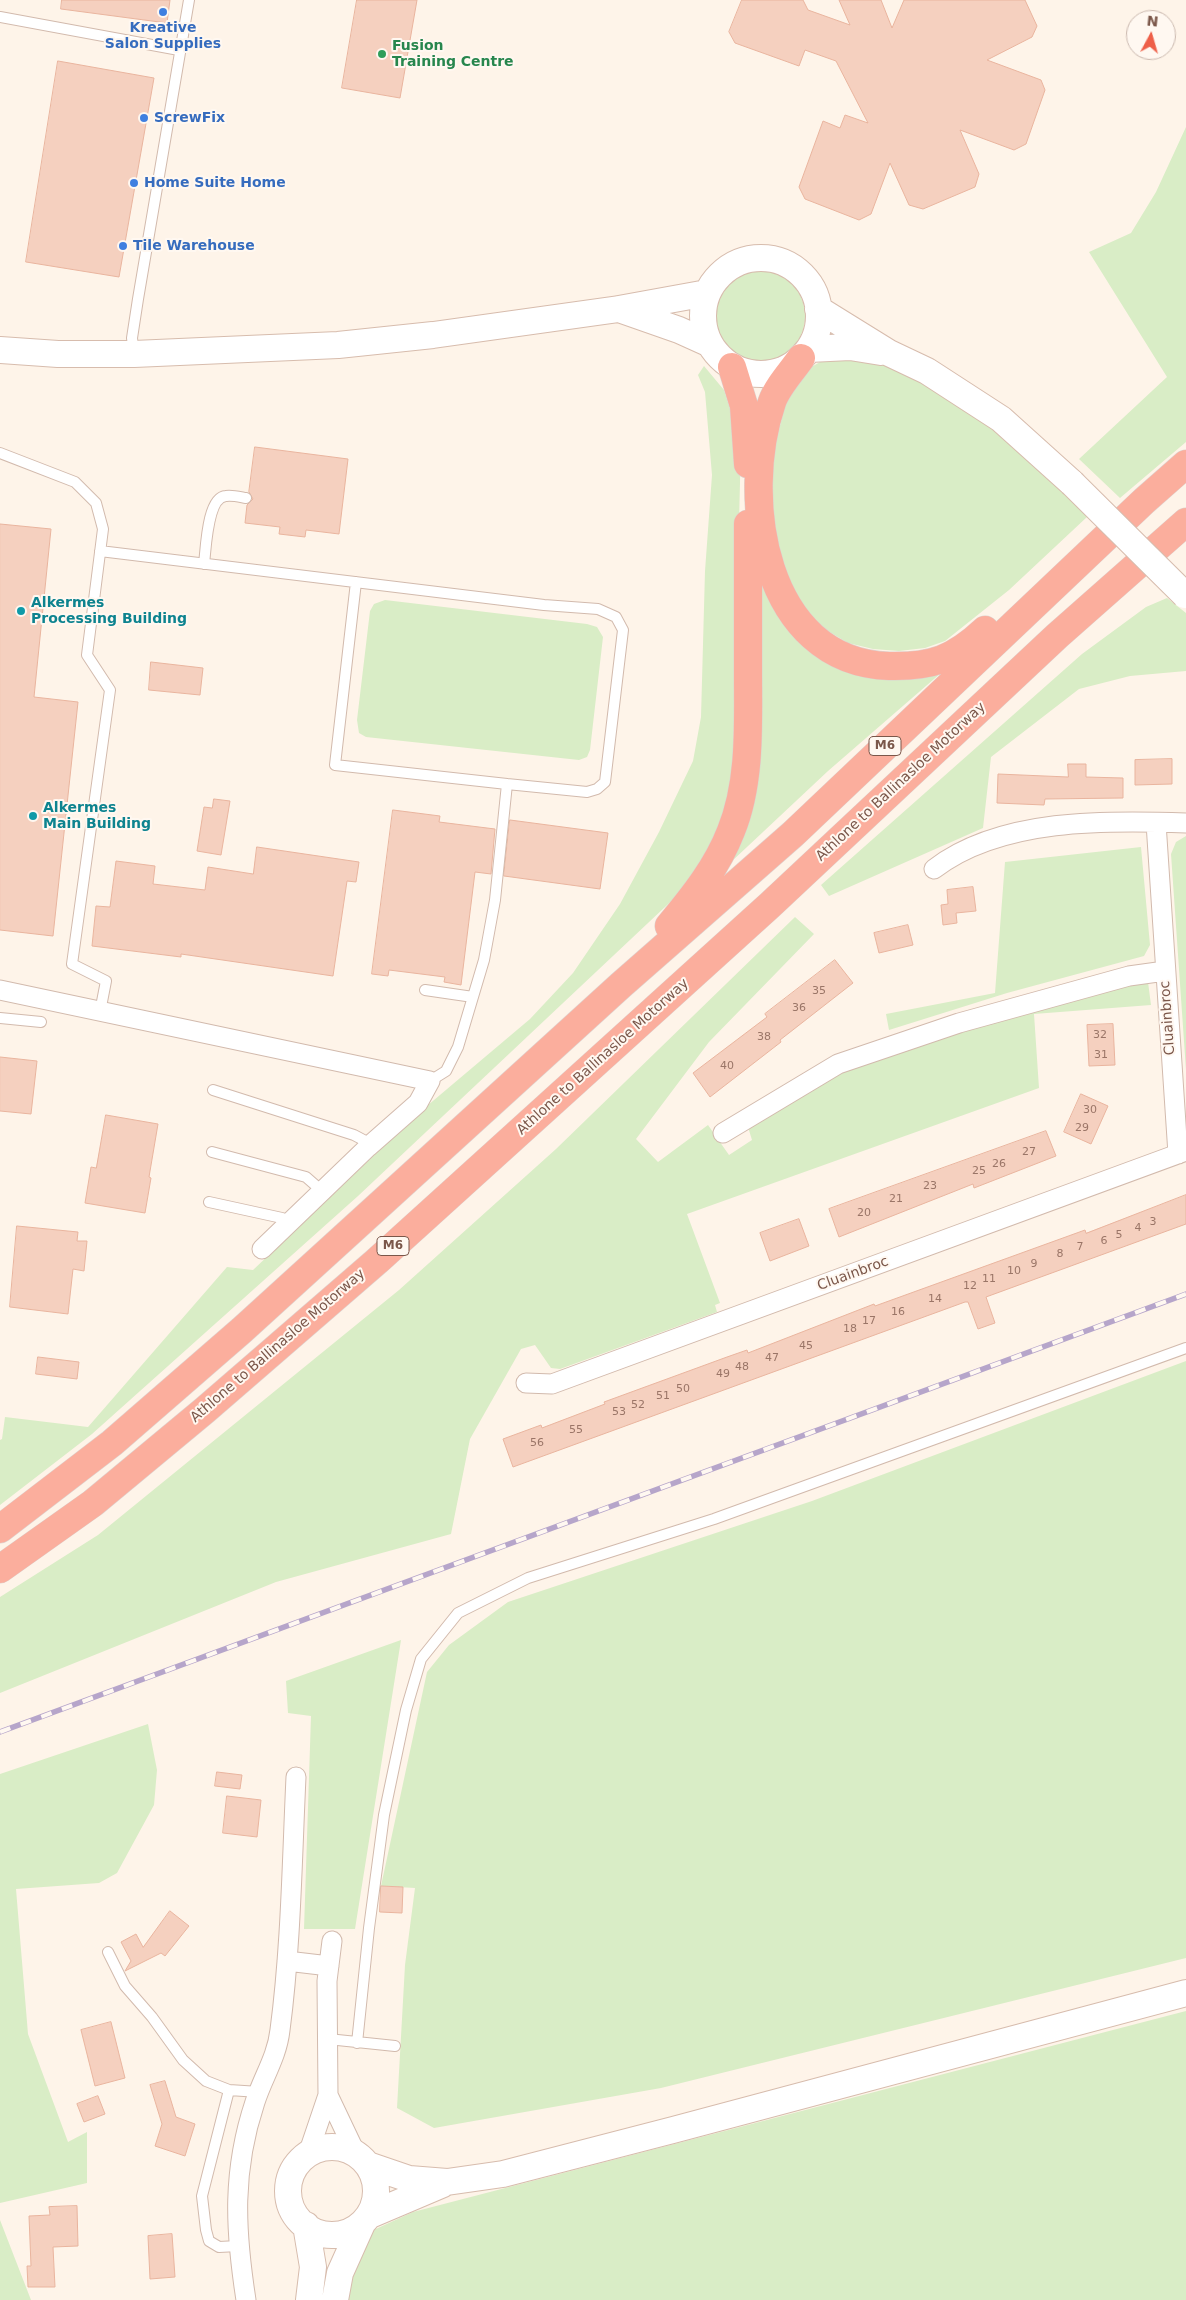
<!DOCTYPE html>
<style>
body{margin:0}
#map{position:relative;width:1186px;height:2300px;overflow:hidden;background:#fef4e9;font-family:"DejaVu Sans",sans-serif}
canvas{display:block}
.north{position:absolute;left:1126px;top:10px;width:50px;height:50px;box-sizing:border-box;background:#fff8f1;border:1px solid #cab8ae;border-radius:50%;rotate:6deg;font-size:14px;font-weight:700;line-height:20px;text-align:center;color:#7b574a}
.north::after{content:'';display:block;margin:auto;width:18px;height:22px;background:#ee5f48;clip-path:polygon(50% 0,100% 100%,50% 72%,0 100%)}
</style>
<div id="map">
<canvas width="1186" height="2300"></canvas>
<div class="north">N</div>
</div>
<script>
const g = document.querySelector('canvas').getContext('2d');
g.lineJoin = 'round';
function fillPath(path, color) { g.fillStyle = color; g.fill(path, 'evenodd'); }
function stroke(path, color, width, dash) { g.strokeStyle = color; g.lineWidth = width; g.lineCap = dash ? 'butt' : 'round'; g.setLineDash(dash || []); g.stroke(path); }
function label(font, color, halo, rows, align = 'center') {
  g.font = font + ' "DejaVu Sans",sans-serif'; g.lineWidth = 4; g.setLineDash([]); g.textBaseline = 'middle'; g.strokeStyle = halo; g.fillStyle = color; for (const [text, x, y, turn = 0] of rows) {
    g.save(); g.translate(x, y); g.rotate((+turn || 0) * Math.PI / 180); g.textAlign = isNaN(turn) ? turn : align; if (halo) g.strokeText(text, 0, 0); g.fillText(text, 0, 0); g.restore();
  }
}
fillPath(new Path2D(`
 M 1186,127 L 1186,442 L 1120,498 L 1079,459 L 1167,377 L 1089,252 L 1131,233 L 1156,192 Z
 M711 316a47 47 0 1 1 94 0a47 47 0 1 1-94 0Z
 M 847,357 L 901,368 L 980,416 L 1038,468 L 1087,517 L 1009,590 L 945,641 L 925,648 L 899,651 L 873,649 L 848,643 L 826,630 L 807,616 L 784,581 L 773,521 L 771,494 L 774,450 L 787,397 L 808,369 L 827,358 Z
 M 704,366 L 724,390 L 741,442 L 733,766 L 724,817 L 706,859 L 682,891 L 358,1196 L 92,1434 L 0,1505 L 0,1440 L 2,1439 L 5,1417 L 88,1427 L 227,1267 L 253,1270 L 421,1111 L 530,1019 L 573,973 L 620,904 L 659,832 L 693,761 L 701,717 L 705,571 L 712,475 L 705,392 L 698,375 Z
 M 761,574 L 797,635 L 949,666 L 828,771 L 731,862 Z
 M 1167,598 L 1186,613 L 1186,671 L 1130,676 L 1079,689 L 991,757 L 983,828 L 829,896 L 821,885 L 1082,654 L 1146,607 Z
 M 385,600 L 587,624 L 597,627 L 603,637 L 590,750 L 587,757 L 579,760 L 366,737 L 359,733 L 357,720 L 370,611 L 374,604 Z
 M 1186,836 L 1186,1070 L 1171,854 L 1176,842 Z
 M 1141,847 L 1150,945 L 1144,956 L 1007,993 L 889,1030 L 886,1014 L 995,993 L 1005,862 Z
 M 795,917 L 814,934 L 709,1042 L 636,1139 L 658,1162 L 708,1125 L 729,1155 L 752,1140 L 748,1127 L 838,1072 L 873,1059 L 1073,997 L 1148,982 L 1151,1005 L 1034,1014 L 1039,1088 L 687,1214 L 720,1303 L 715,1305 L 717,1312 L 560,1369 L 551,1368 L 535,1345 L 521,1349 L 470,1439 L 451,1534 L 276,1582 L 0,1693 L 0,1597 L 98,1535 L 399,1290 L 556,1149 Z
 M 1186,1361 L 1186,1958 L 661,2088 L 434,2128 L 397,2108 L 405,1965 L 415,1888 L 381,1886 L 427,1672 L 449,1645 L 508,1602 L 812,1501 Z
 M 401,1640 L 355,1929 L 304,1929 L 311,1716 L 288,1713 L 286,1681 Z
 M 148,1724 L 157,1770 L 154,1805 L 117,1873 L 99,1883 L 16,1889 L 28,2034 L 68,2142 L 87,2132 L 87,2183 L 0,2203 L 0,1774 Z
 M 1186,2011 L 1186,2300 L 341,2300 L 367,2233 L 413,2212 Z
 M 0,2220 L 31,2300 L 0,2300 Z`), '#d9edc6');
const building = new Path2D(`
 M 62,0 L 170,0 L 167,23 L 61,9 Z
 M 357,0 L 417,0 L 400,98 L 342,88 Z
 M 742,0 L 803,0 L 808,10 L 850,25 L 839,0 L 881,0 L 892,28 L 904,0 L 1025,0 L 1037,26 L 1032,37 L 987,60 L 1041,80 L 1045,90 L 1026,144 L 1014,150 L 960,130 L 979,174 L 975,187 L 923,209 L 909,205 L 890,163 L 871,214 L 859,220 L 805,199 L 799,187 L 823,121 L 840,128 L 845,115 L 868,123 L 836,61 L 805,50 L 799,66 L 735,43 L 729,32 Z
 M 58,61 L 154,78 L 119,277 L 26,262 Z
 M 255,447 L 348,459 L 339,534 L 306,530 L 305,537 L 279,534 L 280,527 L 245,523 L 247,505 L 253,499 L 249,492 Z
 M 0,524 L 51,529 L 34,697 L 78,702 L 53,936 L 0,930 Z
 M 151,662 L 203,668 L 200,695 L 149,690 Z
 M 1172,759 L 1172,784 L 1135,785 L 1135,760 Z
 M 1068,764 L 1086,764 L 1086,777 L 1123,778 L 1123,798 L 1045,799 L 1044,805 L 997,803 L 998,774 L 1068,777 Z
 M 214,799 L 230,801 L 221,855 L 197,851 L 204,807 L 212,808 Z
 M 393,810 L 440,816 L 439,822 L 495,829 L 491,874 L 475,872 L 461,985 L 444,982 L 445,977 L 389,970 L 388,976 L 372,974 Z
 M 510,820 L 608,833 L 600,889 L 504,876 Z
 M 257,847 L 359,862 L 356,882 L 347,881 L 333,976 L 181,954 L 181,957 L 92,946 L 96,906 L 110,907 L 116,861 L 155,866 L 153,884 L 205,890 L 208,867 L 253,874 Z
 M 973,887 L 976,911 L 956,913 L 957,923 L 943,925 L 941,905 L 948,904 L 947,890 Z
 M 908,925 L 913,945 L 879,953 L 874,933 Z
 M 835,960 L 853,983 L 780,1040 L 781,1042 L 710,1097 L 693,1073 L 767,1017 L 765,1014 Z
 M 1113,1024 L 1115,1065 L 1089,1066 L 1087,1025 Z
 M 0,1057 L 37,1061 L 31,1114 L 0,1111 Z
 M 1081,1094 L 1108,1106 L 1091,1144 L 1064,1132 Z
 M 106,1115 L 158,1124 L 149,1177 L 151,1178 L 145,1213 L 85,1203 L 91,1167 L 96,1168 Z
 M 1046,1131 L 1056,1156 L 974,1188 L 973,1184 L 839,1237 L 829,1209 Z
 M 1186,1195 L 1186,1224 L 986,1297 L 995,1323 L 978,1329 L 968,1302 L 965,1302 L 513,1467 L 503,1439 L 541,1425 L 542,1428 L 605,1404 L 604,1402 L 727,1357 L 747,1350 L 748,1353 L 874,1304 L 875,1306 L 1085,1230 L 1086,1233 Z
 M 799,1219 L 809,1246 L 770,1261 L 760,1233 Z
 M 17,1226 L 78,1232 L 77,1241 L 87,1241 L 84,1271 L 73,1269 L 68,1314 L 10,1307 Z
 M 38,1357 L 79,1362 L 77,1379 L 36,1374 Z
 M 217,1772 L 242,1775 L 240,1789 L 215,1786 Z
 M 227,1796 L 261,1800 L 257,1837 L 223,1833 Z
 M 381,1886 L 403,1887 L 402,1913 L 380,1912 Z
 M 170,1911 L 189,1926 L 165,1956 L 161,1953 L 125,1971 L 131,1961 L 121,1942 L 136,1934 L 143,1947 Z
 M 111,2022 L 125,2078 L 95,2086 L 81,2030 Z
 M 165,2081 L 176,2117 L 195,2124 L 185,2156 L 155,2146 L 162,2124 L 150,2085 Z
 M 98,2096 L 105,2114 L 84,2122 L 77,2104 Z
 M 77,2206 L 78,2246 L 53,2247 L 55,2287 L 28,2287 L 27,2266 L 31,2266 L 29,2216 L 50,2215 L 49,2207 Z
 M 172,2234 L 175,2277 L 150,2279 L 148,2236 Z`);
fillPath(building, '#f5d0bf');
stroke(building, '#e9b49e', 1);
const lane = new Path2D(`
 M 0,17 L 179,50
 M 134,354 L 132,338 L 138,299 L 189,0
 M 0,453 L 75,482 L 96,503 L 103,529 L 87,655 L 110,690 L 72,964 L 106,981 L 100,1012
 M 100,551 L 544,605 L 598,609 L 616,617 L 623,630 L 605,782 L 597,789 L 587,792 L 507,784
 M 204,564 C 206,549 207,497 226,496 C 232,495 240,497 246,498
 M 356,582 L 335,765 L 507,784 L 495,900 L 484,960 L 458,1047 L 446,1071 L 430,1081
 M 425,990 L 473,997
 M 0,1018 L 41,1022
 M 213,1090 L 354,1135 L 371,1144
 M 212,1152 L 306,1177 L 322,1191
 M 209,1202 L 282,1218 L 290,1221
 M 108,1952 L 125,1986 L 152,2017 L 183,2060 L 206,2081 L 229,2090 L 259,2092
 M 328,2039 L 395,2046
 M 357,2043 L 369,1928 L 384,1815 L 406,1710 L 421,1659 L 458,1613 L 528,1578 L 714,1519 L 1186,1348
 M 229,2090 L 202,2196 L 206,2230 L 209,2241 L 219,2247 L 238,2246`);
const street = new Path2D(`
 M 1156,823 L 1178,1154
 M 934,869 C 1000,818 1107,820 1186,823
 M 0,990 L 430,1081 L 418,1103 L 368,1147 L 262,1249
 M 723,1133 L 838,1064 L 959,1023 L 1129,976 L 1165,971
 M 526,1383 L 552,1384 L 1186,1151
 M 287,1961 L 329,1966
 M 328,2095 L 356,2154
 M 308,2154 L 328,2095 L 327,1981 L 332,1941
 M 246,2300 C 235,2229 232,2171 255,2102 C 263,2077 277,2057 280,2030 C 291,1947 292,1861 296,1777`);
const secondary = new Path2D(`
 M703 316a58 58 0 1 1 116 0a58 58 0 1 1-116 0Z
 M 619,309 L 679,330 L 710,344
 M 818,309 L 889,353 L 927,371 L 1001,419 L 1072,483
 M 809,349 L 850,347 L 881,352
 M 0,350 L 58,354 L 134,354 L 338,345 L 433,335 L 619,309 L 707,293
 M288 2191a44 44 0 1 1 88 0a44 44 0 1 1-88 0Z
 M 368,2165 L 409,2179 L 447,2182 L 503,2174 L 673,2130 L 1186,1993
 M 370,2215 L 443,2184
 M 306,2225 L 313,2267 L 309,2300
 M 335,2300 L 340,2273 L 362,2224`);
const highway = new Path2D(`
 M 801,358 C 792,371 777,387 772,402 C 739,498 763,662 889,666 C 932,667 954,659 985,630
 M 732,367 L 744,406 L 748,464
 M 669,926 C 694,896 717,867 731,831 C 751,782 748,724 748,673 C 748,623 748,574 748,524
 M 0,1529 L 112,1443 L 242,1330 L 621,985 L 793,834 L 1144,501 L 1186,464
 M 0,1569 L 93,1503 L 205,1410 L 377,1261 L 770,905 L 1057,636 L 1186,522`);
stroke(lane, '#d2baad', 12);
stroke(street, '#d2baad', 21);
stroke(secondary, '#d7bcad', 28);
stroke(highway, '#ddd3d0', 29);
stroke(lane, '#fff', 10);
stroke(street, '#fff', 19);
stroke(secondary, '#fff', 26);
stroke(highway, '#fbae9d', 28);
const rail = new Path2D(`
 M 0,1732 L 1186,1294`);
stroke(rail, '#b6a5ca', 5.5);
stroke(rail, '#fff8f1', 4, [11]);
const secondaryBridge = new Path2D(`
 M 1072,483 L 1185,595`);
stroke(secondaryBridge, '#d7bcad', 28, []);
stroke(secondaryBridge, '#fff', 26);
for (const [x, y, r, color] of [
 [163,12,5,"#3f7fe0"],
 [382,54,5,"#2e9e5b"],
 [144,118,5,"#3f7fe0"],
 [134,183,5,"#3f7fe0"],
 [123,246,5,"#3f7fe0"],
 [21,611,5,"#0f9aa8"],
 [33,816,5,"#0f9aa8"]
]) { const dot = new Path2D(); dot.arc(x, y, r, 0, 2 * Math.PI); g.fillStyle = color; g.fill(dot); stroke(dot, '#fff8f1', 2); }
label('11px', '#9a7567', null, [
 ["35",819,991],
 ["36",799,1008],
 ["32",1100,1035],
 ["38",764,1037],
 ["31",1101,1055],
 ["40",727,1066],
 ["30",1090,1110],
 ["29",1082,1128],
 ["27",1029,1152],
 ["26",999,1164],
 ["25",979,1171],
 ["23",930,1186],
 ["21",896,1199],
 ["20",864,1213],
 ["3",1153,1222],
 ["4",1138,1228],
 ["5",1119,1235],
 ["6",1104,1241],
 ["7",1080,1247],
 ["8",1060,1254],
 ["9",1034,1264],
 ["10",1014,1271],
 ["11",989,1279],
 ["12",970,1286],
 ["14",935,1299],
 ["16",898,1312],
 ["17",869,1321],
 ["18",850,1329],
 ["45",806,1346],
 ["47",772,1358],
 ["48",742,1367],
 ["49",723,1374],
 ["50",683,1389],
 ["51",663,1396],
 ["52",638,1405],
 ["53",619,1412],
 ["55",576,1430],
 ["56",537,1443]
]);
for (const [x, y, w] of [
 [885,746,32],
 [393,1246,32]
]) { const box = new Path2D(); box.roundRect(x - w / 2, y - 9.5, w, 19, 4); g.fillStyle = '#fff8f1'; g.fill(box); stroke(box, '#7b574a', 1); }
label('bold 12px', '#7b574a', null, [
 ["M6",885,746],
 ["M6",393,1246]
]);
label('bold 14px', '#366cbe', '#fff8f1', [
 ["Kreative",163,28,"center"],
 ["Salon Supplies",163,44,"center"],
 ["ScrewFix",154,118],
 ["Home Suite Home",144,183],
 ["Tile Warehouse",133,246]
], 'left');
label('bold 14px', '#27864d', '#fff8f1', [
 ["Fusion",392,46],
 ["Training Centre",392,62]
], 'left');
label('bold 14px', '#0d838f', '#fff8f1', [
 ["Alkermes",31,603],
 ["Processing Building",31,619],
 ["Alkermes",43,808],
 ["Main Building",43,824]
], 'left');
label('14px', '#7b574a', '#fff8f1', [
 ["Athlone to Ballinasloe Motorway",901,782,-43],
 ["Cluainbroc",1168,1018,-94],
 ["Athlone to Ballinasloe Motorway",603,1057,-42],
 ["Cluainbroc",853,1274,-20],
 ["Athlone to Ballinasloe Motorway",278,1346,-41]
]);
</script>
